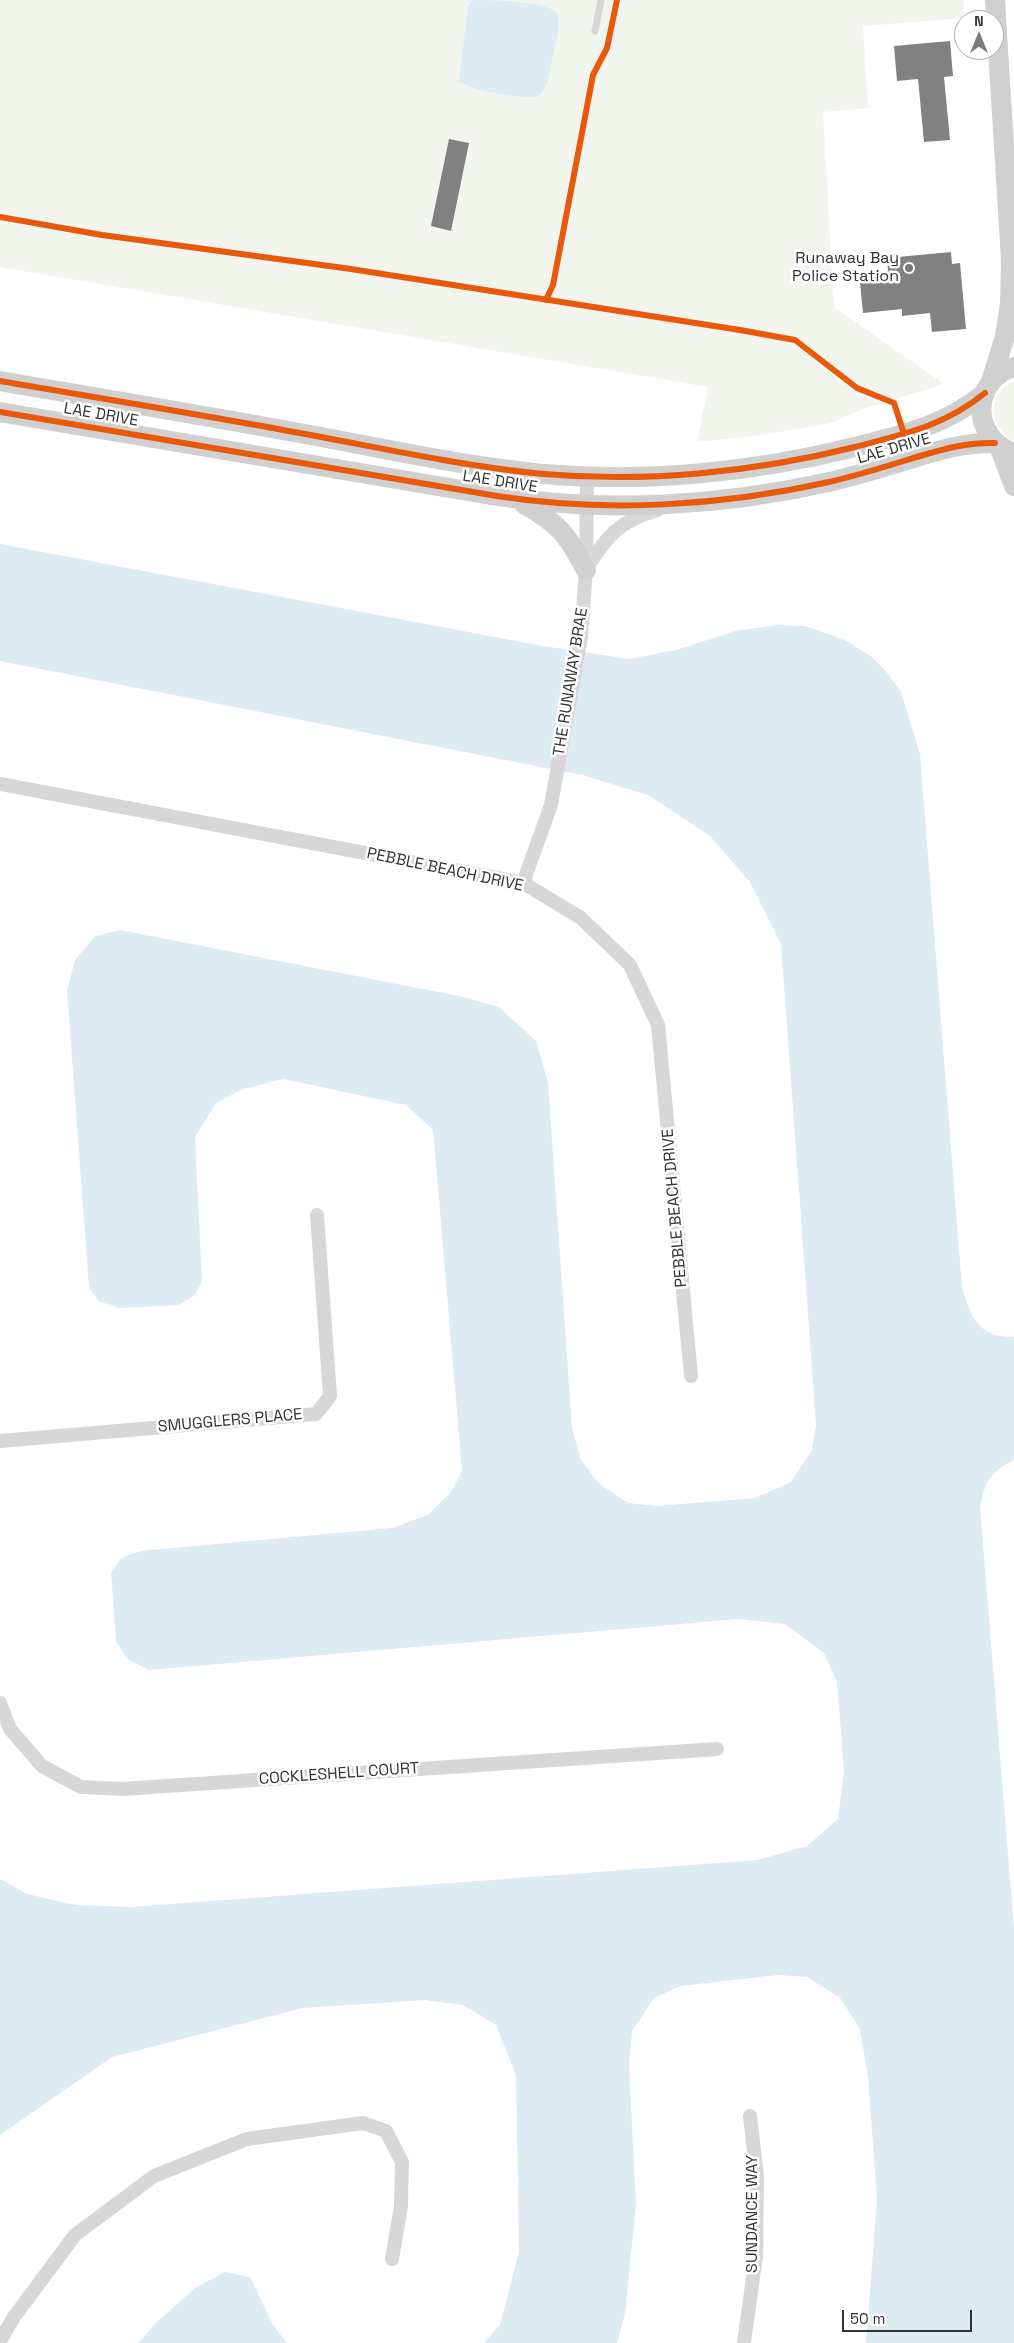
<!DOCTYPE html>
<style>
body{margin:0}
#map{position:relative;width:1014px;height:2343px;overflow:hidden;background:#fff;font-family:"Space Grotesk",sans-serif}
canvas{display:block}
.north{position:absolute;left:954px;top:10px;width:50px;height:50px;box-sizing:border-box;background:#fff;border:1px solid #adadad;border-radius:50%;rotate:0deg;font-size:14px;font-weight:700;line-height:20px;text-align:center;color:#333}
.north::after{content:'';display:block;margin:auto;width:18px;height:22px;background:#7a7a7a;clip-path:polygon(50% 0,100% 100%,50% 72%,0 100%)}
.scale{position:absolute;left:842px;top:2310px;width:130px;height:22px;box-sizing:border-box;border:2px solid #333;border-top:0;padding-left:6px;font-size:15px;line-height:18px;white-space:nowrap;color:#333;-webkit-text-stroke:4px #fff;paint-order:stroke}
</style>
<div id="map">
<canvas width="1014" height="2343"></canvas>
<div class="north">N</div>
<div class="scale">50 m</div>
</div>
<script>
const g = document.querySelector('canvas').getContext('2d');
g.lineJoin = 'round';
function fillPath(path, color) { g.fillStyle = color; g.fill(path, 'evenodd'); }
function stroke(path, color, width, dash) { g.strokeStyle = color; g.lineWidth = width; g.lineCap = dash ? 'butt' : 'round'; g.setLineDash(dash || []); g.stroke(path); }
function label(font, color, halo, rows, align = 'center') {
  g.font = font + ' "Space Grotesk",sans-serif'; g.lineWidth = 5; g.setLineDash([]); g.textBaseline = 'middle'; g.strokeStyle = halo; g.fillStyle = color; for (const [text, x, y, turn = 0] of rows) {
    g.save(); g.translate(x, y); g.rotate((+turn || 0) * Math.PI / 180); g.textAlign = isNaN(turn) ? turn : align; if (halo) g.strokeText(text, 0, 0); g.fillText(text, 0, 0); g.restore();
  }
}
fillPath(new Path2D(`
 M 0,0 L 963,0 L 964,18 L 863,26 L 868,108 L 823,112 L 834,307 L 944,384 L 860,410 L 831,423 L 761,435 L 697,442 L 708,387 L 0,267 Z
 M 1014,381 L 1014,441 C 989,429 986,392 1014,381 Z`), '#f1f5ed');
fillPath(new Path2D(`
 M 473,0 C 488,0 553,1 558,15 C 562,25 555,42 553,53 C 550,67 550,86 539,96 C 525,100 467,91 459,80 L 468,7 Z
 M 0,544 L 543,646 L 629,659 L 676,650 L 735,631 L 777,625 L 805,626 L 845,640 L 872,657 L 884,669 L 901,692 L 920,754 L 962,1287 C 970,1317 979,1338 1014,1337 L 1014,1460 C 989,1472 986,1481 980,1506 L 1014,1929 L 1014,2343 L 866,2343 L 877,2199 L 868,2077 L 860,2029 L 840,1998 L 807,1977 L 778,1975 L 680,1986 L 654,1998 L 632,2031 L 629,2065 L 636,2205 L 625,2314 L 617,2343 L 484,2343 L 500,2325 L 519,2252 L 516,2075 L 496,2025 L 463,2005 L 425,2000 L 303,2008 L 112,2057 L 0,2135 L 0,1879 L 27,1894 L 76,1905 L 131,1907 L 758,1860 L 807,1846 L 838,1819 L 844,1771 L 837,1682 L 824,1653 L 785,1624 L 738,1619 L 149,1670 L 127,1659 L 116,1641 L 111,1572 L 121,1558 L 141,1551 L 392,1528 L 428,1515 L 451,1492 L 462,1471 L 433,1130 L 406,1105 L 283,1079 L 243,1089 L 216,1103 L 195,1137 L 202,1282 L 194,1296 L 178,1305 L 118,1308 L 99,1301 L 89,1288 L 67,991 L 75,960 L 95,936 L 120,930 L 459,996 L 499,1007 L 536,1041 L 548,1082 L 572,1428 L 581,1460 L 598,1483 L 628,1503 L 657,1506 L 755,1498 L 791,1482 L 812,1450 L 816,1425 L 781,944 L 750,882 L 710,836 L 648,795 L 582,775 L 0,661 Z
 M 225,2272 L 250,2277 L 273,2325 L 287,2343 L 138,2343 L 157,2322 L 196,2287 Z`), '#ddebf3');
fillPath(new Path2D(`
 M 950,41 L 953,76 L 944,77 L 950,140 L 924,142 L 918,79 L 897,81 L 894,46 Z
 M 449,139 L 469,143 L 451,231 L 431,226 Z
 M 951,252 L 952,264 L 960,263 L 966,329 L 932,332 L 930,313 L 902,316 L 902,309 L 863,313 L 859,273 L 888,271 L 887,258 Z`), '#818181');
stroke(new Path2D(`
 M 595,31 L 601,0`), '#d7d7d7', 7);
stroke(new Path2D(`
 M 586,569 C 607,536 619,521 657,510
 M 0,784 L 523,883 L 581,918 L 630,965 L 658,1025 L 691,1376
 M 523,883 L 551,805 L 581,637 L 586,570 L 587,476
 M 0,1441 L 316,1414 L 330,1396 L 317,1215
 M 0,1703 L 10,1729 L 42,1766 L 81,1787 L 122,1789 L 717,1749
 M 0,2341 L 14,2317 L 75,2235 L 154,2176 L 247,2139 L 363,2123 L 386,2131 L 402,2162 L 401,2206 L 392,2259
 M 744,2343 L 756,2256 L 757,2177 L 750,2116`), '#d7d7d7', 14);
stroke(new Path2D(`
 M 1014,367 C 970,381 971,438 1014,453
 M 0,381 C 98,398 197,414 294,432 C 377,447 460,466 544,474 C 647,483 755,472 855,447 C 905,434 944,426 985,393
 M 991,382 L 1005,336 L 1010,304 L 1011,260 L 995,0
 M 0,412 L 497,496 C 606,513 722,506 829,482 C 855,476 881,468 907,460 C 937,451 964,442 995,443
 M 999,446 L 1014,486
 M 524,504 C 559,524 567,534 586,570`), '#d0d0d0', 20);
stroke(new Path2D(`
 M 0,217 L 102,235 L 351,269 L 740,330 L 795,340 L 857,388 L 894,403 L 904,434
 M 546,300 L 553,285 L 593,75 L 607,48 L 617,0
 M 0,381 C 98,398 197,414 294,432 C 377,447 460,466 544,474 C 647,483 755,472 855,447 C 905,434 944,426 985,393
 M 0,412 L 497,496 C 606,513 722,506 829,482 C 855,476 881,468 907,460 C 937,451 964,442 995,443`), '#e8590c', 6);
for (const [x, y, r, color] of [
 [909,268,5,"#7a7a7a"]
]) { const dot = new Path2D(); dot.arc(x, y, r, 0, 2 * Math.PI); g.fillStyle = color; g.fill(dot); stroke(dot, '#fff', 2); }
label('16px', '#333', '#fff', [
 ["Runaway Bay",899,259],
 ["Police Station",899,277]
], 'right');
label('16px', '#333', '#fff', [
 ["LAE DRIVE",101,415,10],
 ["LAE DRIVE",894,449,-16],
 ["LAE DRIVE",500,482,9],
 ["THE RUNAWAY BRAE",571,682,-81],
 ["PEBBLE BEACH DRIVE",445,870,12],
 ["PEBBLE BEACH DRIVE",675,1208,-95],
 ["SMUGGLERS PLACE",230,1421,-5],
 ["COCKLESHELL COURT",339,1774,-4],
 ["SUNDANCE WAY",753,2214,-90]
]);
</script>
